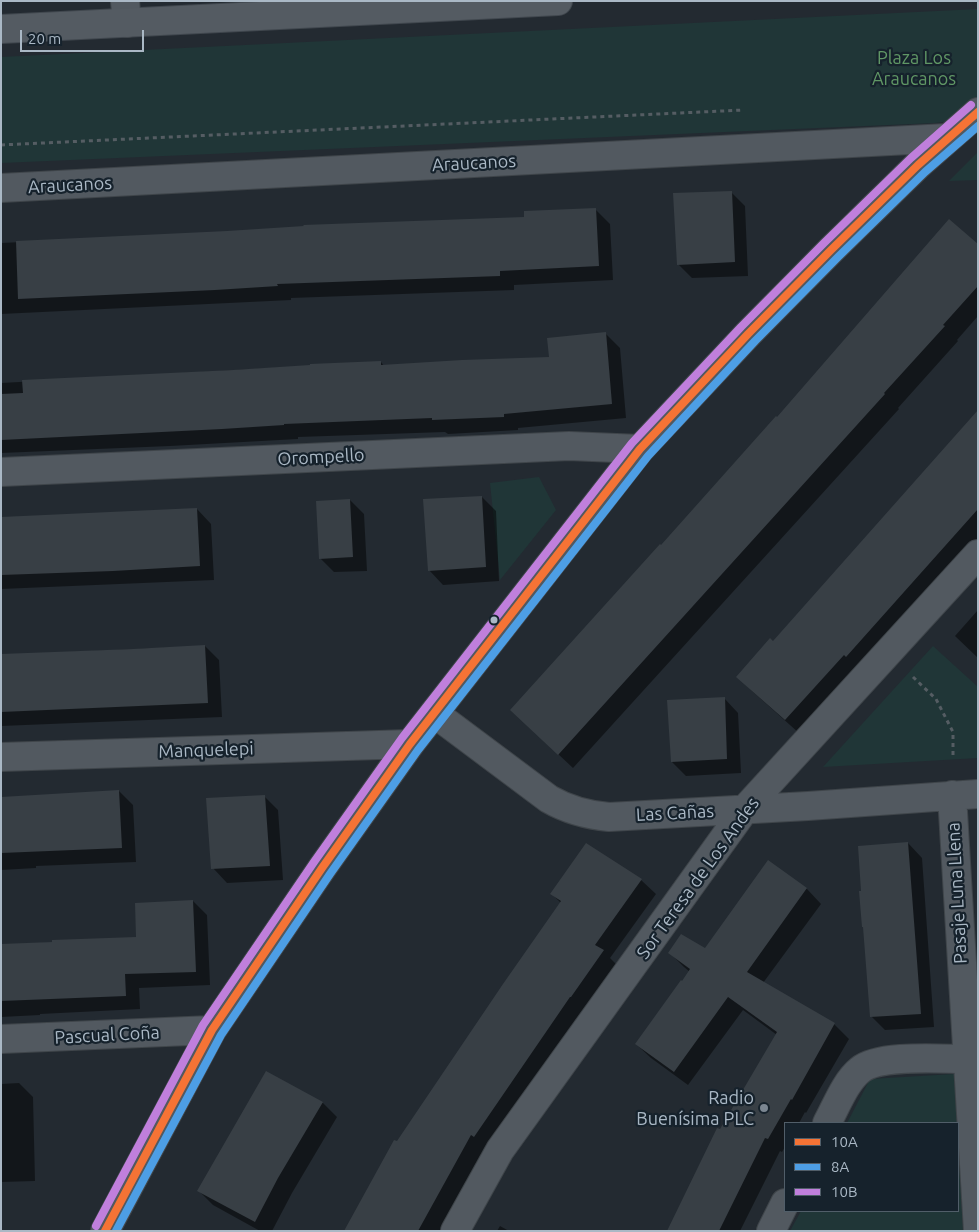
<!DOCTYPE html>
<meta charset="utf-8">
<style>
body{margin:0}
#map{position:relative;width:979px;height:1232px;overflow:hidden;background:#232a31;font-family:Ubuntu,sans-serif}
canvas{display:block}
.frame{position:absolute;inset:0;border:2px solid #aab8c5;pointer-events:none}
.legend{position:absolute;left:784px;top:1122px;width:175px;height:90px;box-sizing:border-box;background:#16222c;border:1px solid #515e69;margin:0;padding:6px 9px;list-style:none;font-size:15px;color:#aab8c5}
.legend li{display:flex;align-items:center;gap:10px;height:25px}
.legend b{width:25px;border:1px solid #515e69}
.scale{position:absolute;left:20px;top:30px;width:124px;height:22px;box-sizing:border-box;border:2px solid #aab8c5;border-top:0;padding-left:6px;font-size:15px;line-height:18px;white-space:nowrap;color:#aab8c5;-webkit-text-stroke:4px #16222c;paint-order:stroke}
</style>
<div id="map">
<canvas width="979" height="1232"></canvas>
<div class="frame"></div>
<ul class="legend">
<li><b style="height:6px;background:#f57335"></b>10A</li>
<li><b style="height:6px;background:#4d9ee5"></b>8A</li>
<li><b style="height:6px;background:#c07fdc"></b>10B</li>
</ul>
<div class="scale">20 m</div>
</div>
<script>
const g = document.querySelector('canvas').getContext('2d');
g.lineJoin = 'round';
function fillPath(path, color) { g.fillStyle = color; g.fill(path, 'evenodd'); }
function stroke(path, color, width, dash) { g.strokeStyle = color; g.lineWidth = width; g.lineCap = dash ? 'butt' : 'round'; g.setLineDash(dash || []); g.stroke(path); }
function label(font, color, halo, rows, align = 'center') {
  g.font = font + ' Ubuntu,sans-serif'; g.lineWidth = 4.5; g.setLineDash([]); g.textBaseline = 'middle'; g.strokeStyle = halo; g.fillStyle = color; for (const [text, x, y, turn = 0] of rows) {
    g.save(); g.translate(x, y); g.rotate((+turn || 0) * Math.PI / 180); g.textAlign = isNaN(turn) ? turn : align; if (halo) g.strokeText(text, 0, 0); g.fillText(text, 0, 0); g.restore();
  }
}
fillPath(new Path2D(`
 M 978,9 L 978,104 L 960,120 L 935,123 L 1,163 L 1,57 Z
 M 978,152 L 978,180 L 949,181 Z
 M 539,477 L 556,510 L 500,580 L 490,483 Z
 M 933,646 L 978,687 L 978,758 L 823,767 Z
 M 954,1074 L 957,1123 L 847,1123 L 870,1079 Z
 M 958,1141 L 963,1231 L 790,1231 L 801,1211 L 958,1211 Z`), '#203637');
fillPath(new Path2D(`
 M 731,192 L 745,206 L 748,276 L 692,278 L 678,264 Z
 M 595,209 L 610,224 L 613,280 L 514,285 L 514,290 L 291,298 L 291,300 L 1,314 L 1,243 L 526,218 Z
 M 978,246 L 978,316 L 957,340 L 958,341 L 898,408 L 899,409 L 573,768 L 526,724 L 661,547 L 777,419 Z
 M 605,333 L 620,348 L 626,418 L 518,428 L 518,430 L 448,434 L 445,432 L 298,437 L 298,439 L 170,446 L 1,453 L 1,383 L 381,362 L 384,366 L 551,358 Z
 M 978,412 L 978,539 L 861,670 L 800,734 L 752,691 L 738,677 L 773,642 Z
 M 482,497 L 496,511 L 499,581 L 443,585 L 429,570 Z
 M 350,500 L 364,514 L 367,571 L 334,572 L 320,558 Z
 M 197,509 L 211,524 L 214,580 L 1,589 L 1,518 Z
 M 978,610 L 978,658 L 955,636 Z
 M 205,646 L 219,660 L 222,717 L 1,726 L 1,655 Z
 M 724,698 L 738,713 L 741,773 L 686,776 L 672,762 Z
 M 119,791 L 133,805 L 136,862 L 36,866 L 36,868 L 1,870 L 1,798 Z
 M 264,796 L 278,810 L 283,880 L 227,883 L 213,868 Z
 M 908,843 L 922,858 L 934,1027 L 885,1030 L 871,1016 Z
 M 586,845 L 641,880 L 656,894 L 610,958 L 617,965 L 486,1148 L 440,1231 L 346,1231 L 398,1143 L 561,903 L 552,894 Z
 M 769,862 L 807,889 L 821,904 L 763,983 L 834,1024 L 849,1039 L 806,1113 L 805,1112 L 799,1123 L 785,1123 L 785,1147 L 782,1152 L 780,1151 L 740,1231 L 669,1231 L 720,1131 L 777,1035 L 743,1010 L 688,1085 L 651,1058 L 636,1044 L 690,972 L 684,967 L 670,953 L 706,950 Z
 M 193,901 L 207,915 L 210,985 L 139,988 L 140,1009 L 40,1014 L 40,1015 L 1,1017 L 1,945 L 138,938 Z
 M 266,1072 L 323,1103 L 337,1117 L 292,1193 L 272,1231 L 260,1231 L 213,1205 L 199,1191 Z
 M 19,1083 L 33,1097 L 35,1181 L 1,1182 L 1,1084 Z
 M 500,1226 L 509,1231 L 497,1231 Z`), '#0007');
fillPath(new Path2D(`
 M 732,191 L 735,262 L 677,265 L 673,193 Z
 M 596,208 L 599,266 L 500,271 L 500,276 L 277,284 L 278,286 L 215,290 L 18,299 L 16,241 L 227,231 L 304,226 L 303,225 L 524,217 L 524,211 Z
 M 949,219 L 978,244 L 978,286 L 943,325 L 945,326 L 884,393 L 885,394 L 558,755 L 510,710 L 660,544 L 661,545 L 776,416 L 777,417 Z
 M 606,332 L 612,404 L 504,414 L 504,417 L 432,420 L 432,418 L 284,424 L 284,425 L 222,429 L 1,440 L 1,394 L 23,393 L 22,380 L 233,370 L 310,365 L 310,364 L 381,361 L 381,365 L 462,360 L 549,357 L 547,338 Z
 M 978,410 L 978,509 L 846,657 L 844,655 L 785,720 L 736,677 L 770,638 L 773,641 Z
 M 482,496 L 486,567 L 428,571 L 423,499 Z
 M 350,499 L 353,557 L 319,559 L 316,501 Z
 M 197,508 L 200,566 L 113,571 L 1,575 L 1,517 Z
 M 205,645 L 208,703 L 1,712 L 1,654 L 133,649 Z
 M 725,697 L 727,759 L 671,762 L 667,700 Z
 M 119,790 L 122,848 L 1,853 L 1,797 Z
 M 265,795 L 270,866 L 211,869 L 206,798 Z
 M 908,842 L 921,1014 L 870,1017 L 863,927 L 862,927 L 859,891 L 861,891 L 858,846 Z
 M 586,843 L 642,879 L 595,945 L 604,950 L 571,997 L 570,997 L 474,1137 L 471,1135 L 418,1231 L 344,1231 L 394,1140 L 397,1141 L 503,984 L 561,901 L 550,894 Z
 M 768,860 L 807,888 L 747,972 L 835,1023 L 792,1100 L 791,1099 L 768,1139 L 765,1138 L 719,1231 L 667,1231 L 717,1128 L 720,1129 L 777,1032 L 728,997 L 674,1072 L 635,1044 L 681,980 L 682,981 L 690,969 L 668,953 L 681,934 L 705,948 Z
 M 193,900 L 196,972 L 125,974 L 126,996 L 1,1001 L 1,944 L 52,942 L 52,940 L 136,937 L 135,903 Z
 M 266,1071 L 323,1102 L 278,1178 L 255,1222 L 197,1191 Z`), '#383f45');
const minor = new Path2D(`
 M 125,1 L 127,23
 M 1,188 L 947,138
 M 1,472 L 569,446 L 640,449
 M 434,713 L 549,799 C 568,810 587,815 609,817 L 808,806 L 978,794
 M 1,757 L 410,744
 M 952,795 L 978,1231
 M 1,1039 L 212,1030
 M 827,1123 C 836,1107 845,1082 860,1070 C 879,1054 941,1059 967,1059
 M 105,1231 L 212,1030 L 322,868 L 410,744 L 640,449 L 748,334 L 831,250 L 918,165 L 978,112
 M 455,1231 L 500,1150 L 745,809 L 978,554
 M 771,1231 L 785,1203`);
const major = new Path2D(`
 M 1,29 L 558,1`);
stroke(minor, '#3f454a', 30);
stroke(major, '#40474e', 30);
stroke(new Path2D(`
 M 1,145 L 743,110
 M 913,677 L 936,699 L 953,732 L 953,759`), '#555d63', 3, [4, 4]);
stroke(minor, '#525960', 28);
stroke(major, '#545b62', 28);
stroke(new Path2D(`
 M 105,1231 L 212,1030 L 322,868 L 410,744 L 640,449 L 748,334 L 831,250 L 918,165 L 978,112`), '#f57335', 8);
stroke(new Path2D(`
 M 116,1231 L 221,1035 L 330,874 L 418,750 L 648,456 L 755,341 L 838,257 L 925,172 L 978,126`), '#4d9ee5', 8);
stroke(new Path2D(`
 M 96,1226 L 203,1025 L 314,862 L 402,738 L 632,443 L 741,327 L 824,243 L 911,158 L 971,105`), '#c07fdc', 8);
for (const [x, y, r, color] of [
 [494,620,4.5,"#aab8c5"],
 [764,1108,5,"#7b8691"]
]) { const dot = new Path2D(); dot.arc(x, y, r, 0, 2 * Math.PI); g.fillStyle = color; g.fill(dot); stroke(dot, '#16222c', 2); }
label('18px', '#609765', '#16222c', [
 ["Plaza Los",914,58],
 ["Araucanos",914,79]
]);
label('18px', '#aab8c5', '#16222c', [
 ["Araucanos",474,163,-3],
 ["Araucanos",70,185,-3],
 ["Orompello",321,457,-3],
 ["Manquelepi",206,750,-2],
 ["Las Cañas",675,813,-3],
 ["Sor Teresa de Los Andes",698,878,-54],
 ["Pasaje Luna Llena",957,893,-93],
 ["Pascual Coña",107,1035,-3]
]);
label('18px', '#aab8c5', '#16222c', [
 ["Radio",754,1098],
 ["Buenísima PLC",754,1119]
], 'right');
</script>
